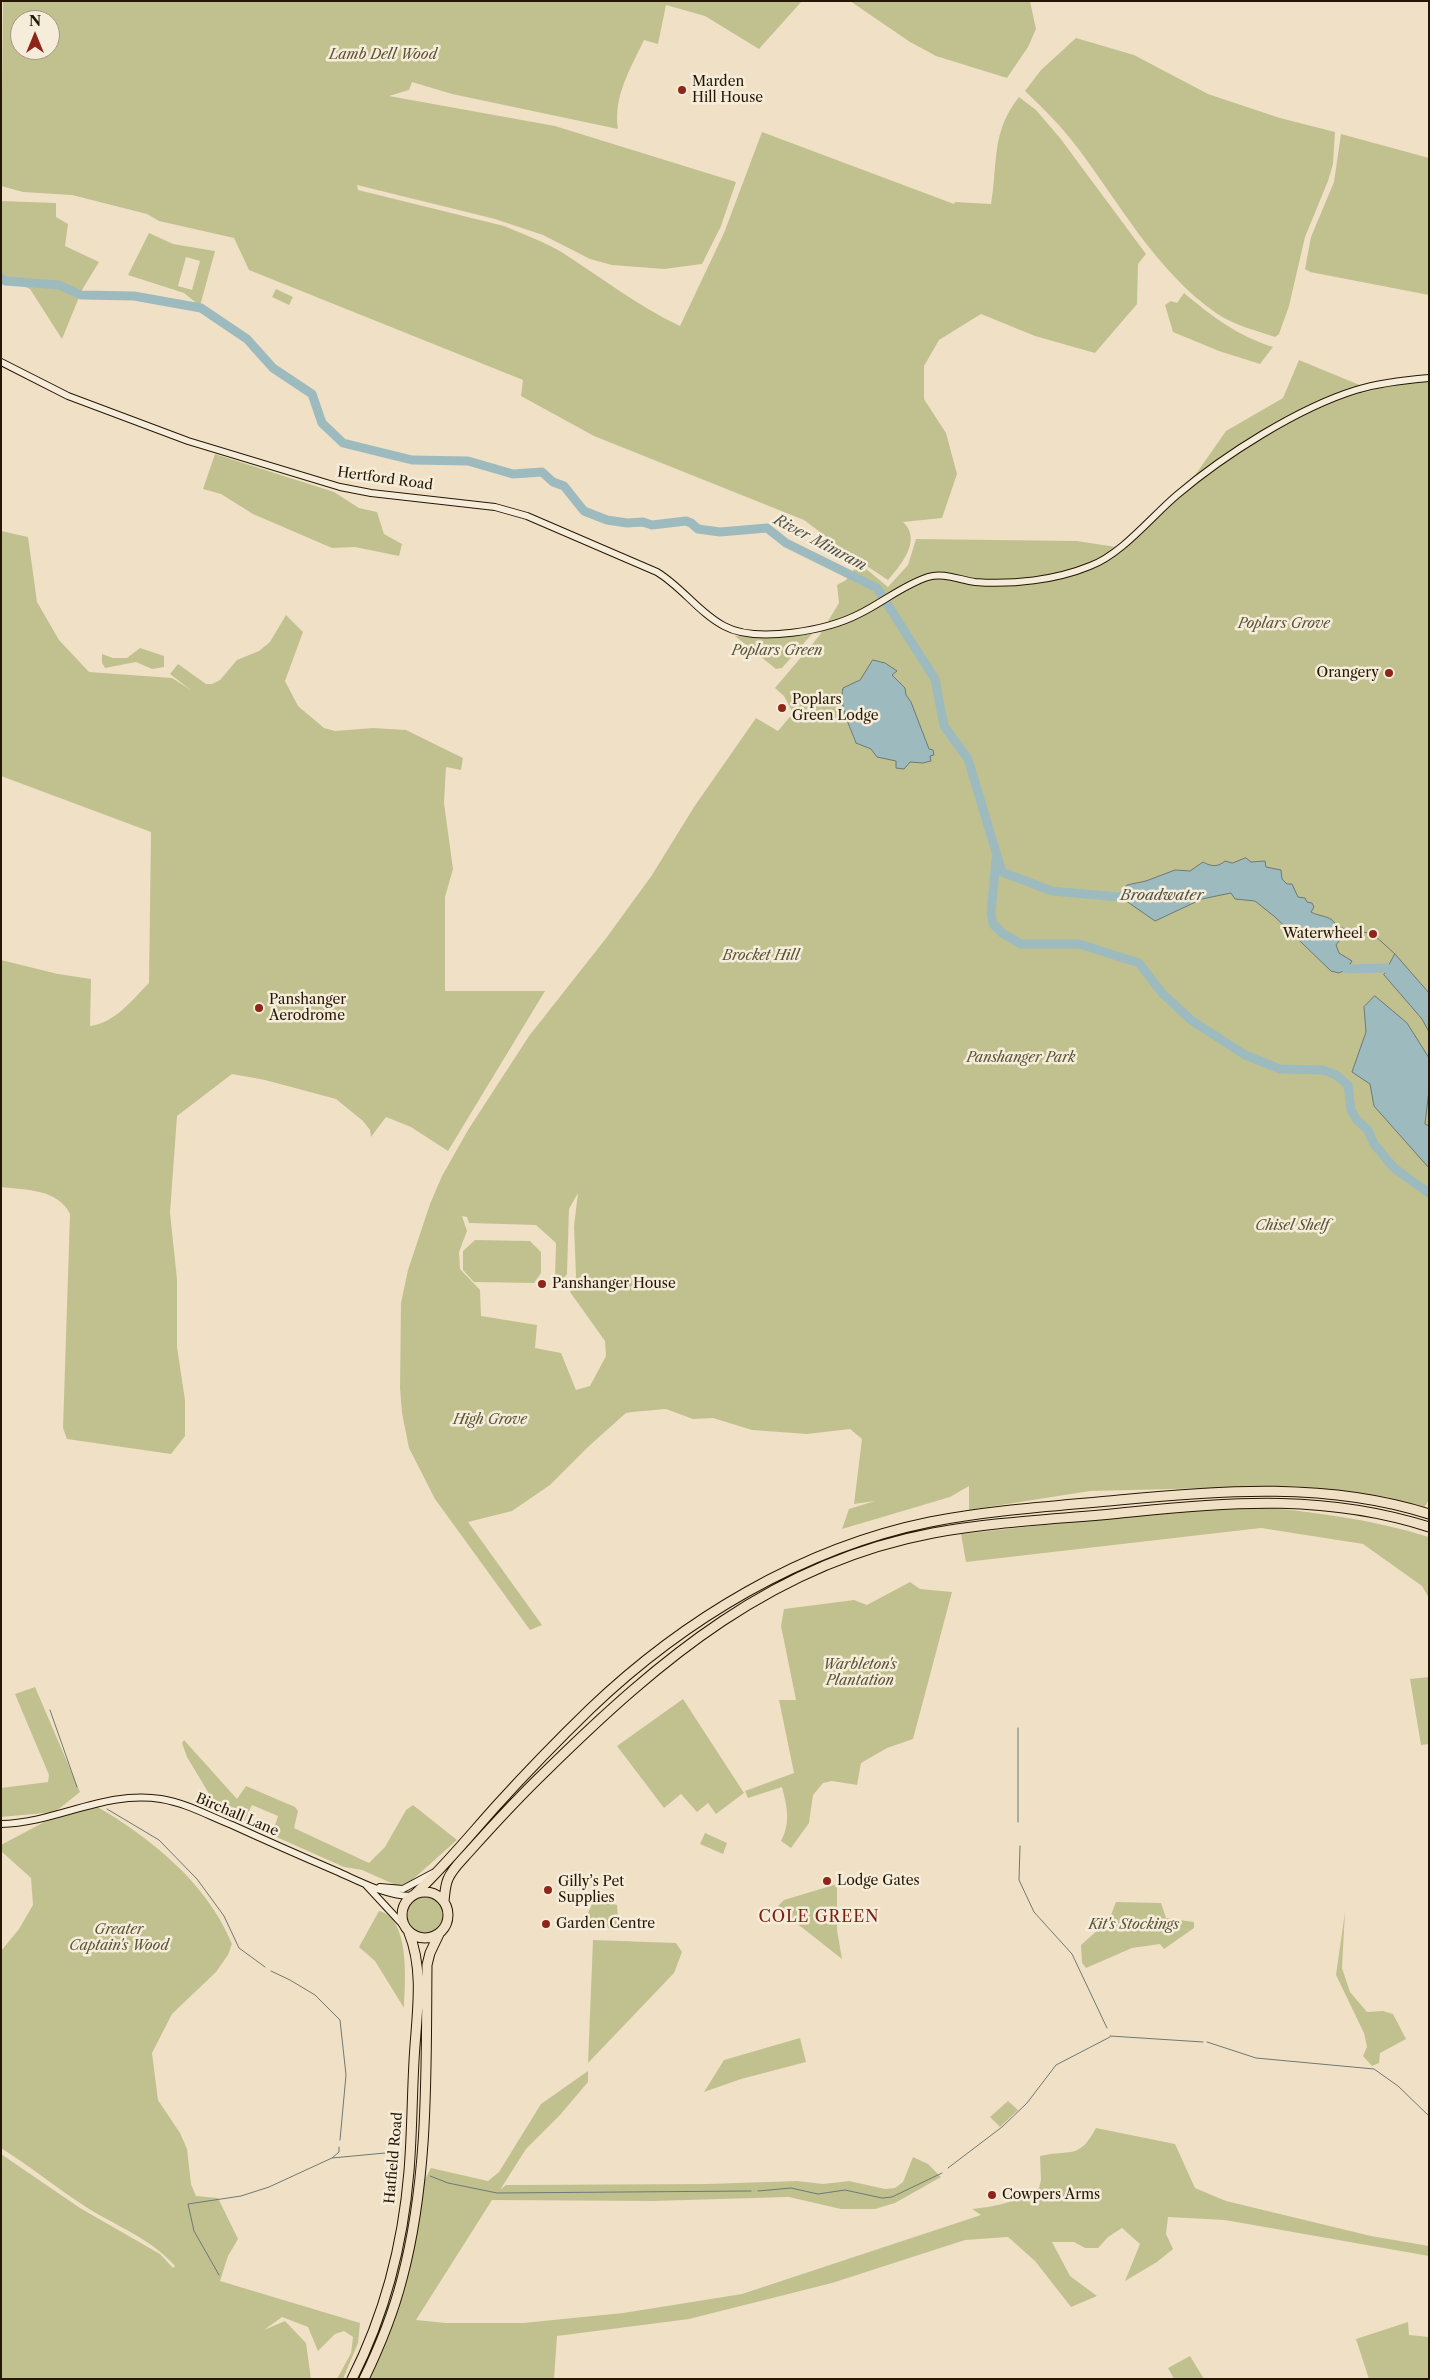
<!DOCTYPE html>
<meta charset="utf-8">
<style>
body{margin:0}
#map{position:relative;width:1430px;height:2380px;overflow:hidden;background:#f0e1c6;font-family:"Libre Caslon Text",serif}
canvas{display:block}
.frame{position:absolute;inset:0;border:2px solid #261704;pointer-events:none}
.north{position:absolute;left:10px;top:10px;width:50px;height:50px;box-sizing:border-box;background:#f5ecda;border:1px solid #a29784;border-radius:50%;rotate:0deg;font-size:14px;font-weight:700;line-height:20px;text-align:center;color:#261704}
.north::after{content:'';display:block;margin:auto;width:18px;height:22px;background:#8f2418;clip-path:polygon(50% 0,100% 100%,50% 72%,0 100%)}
</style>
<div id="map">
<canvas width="1430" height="2380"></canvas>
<div class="frame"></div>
<div class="north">N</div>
</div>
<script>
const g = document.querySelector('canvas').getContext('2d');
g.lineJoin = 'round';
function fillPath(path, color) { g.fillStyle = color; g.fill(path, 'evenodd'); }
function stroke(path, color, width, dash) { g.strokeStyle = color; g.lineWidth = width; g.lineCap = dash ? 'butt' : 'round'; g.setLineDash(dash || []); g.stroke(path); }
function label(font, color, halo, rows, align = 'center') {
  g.font = font + ' "Libre Caslon Text",serif'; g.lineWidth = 5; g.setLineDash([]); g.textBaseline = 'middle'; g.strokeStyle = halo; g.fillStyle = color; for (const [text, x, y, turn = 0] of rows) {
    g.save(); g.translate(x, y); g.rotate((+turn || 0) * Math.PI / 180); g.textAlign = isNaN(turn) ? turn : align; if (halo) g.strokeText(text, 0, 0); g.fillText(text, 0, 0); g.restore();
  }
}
fillPath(new Path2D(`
 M 3,1 L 802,1 L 759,49 L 705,16 L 666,5 L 658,44 L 644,40 C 631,68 613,96 618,129 L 452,94 L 412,82 L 409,90 L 389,96 L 555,126 L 736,182 L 721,226 L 702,264 L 664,269 L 612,265 L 590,259 L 543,235 L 495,219 L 357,185 L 358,190 L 504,226 C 523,234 545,242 563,253 C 602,278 638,306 680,326 L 724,233 L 762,132 L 954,204 L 955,202 L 991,204 C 998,163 991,132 1019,97 L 1036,110 L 1060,138 L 1146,254 L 1138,264 L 1137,304 L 1095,353 L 1035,336 L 981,314 L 939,340 L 924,366 L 924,399 L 946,433 L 957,474 L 942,518 L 903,522 C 922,539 902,564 888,580 L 853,557 L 804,520 L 594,436 L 521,396 L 523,380 L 249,270 L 234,238 L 159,221 L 147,214 L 72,195 L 23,192 L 1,186 ZM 20,20 L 50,20 L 50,50 L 20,50 Z
 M 850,1 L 1030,1 L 1036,29 L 1028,47 L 1007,78 L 936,56 L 910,42 Z
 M 1076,38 L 1134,55 L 1208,94 L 1280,118 L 1335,132 L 1333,164 L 1328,181 L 1305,237 L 1289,306 L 1279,334 L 1275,337 C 1255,330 1233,325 1216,313 C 1156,271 1120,204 1077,147 C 1061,126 1043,108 1025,91 L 1041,70 Z
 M 1341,134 L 1429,158 L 1429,295 L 1310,272 L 1305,269 L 1311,237 L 1334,182 Z
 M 1,201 L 56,203 L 56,217 L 68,224 L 65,246 L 99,262 L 82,290 L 62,339 L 30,289 L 1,276 Z
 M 149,233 L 173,244 L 215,251 L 200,306 L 184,293 L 128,275 ZM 186,257 L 200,261 L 192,290 L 178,286 Z
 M 276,289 L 293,297 L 289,305 L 272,297 Z
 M 1184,293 C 1213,317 1236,335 1273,347 L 1260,364 L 1219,351 L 1173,332 L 1165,305 L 1171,301 L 1177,303 Z
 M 1299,360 L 1362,386 L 1362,393 L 1404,382 L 1429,381 L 1429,1500 L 1424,1508 L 1387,1497 L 1294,1486 L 1090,1491 L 969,1510 L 969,1486 L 950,1497 L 842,1529 L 849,1509 L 875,1501 L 854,1504 L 862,1439 L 850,1429 L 807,1434 L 752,1430 L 713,1418 L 693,1419 L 666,1409 L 632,1412 L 626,1413 L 589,1446 L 550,1485 L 512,1511 L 468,1522 L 542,1625 L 530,1630 L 435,1499 L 409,1448 L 402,1413 L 400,1388 L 401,1303 L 408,1270 L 430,1204 L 442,1176 L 468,1130 L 529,1036 L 607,937 L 652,875 L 694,807 L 756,718 L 778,731 L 793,713 L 784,696 L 775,688 L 819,636 L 839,603 L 837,585 L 846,580 L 859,563 L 888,587 L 908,565 L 916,539 L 1077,541 L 1116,547 L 1191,481 L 1226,431 L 1283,398 ZM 578,1193 L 574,1226 L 576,1276 L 570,1292 L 605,1341 L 606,1356 L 590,1386 L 576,1390 L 561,1353 L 535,1348 L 537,1325 L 481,1316 L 480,1290 L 460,1269 L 459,1252 L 467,1231 L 462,1216 L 467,1217 L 469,1223 L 536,1225 L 556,1243 L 555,1279 L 563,1279 L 567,1274 L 569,1209 Z
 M 215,454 L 334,492 L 359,508 L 377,512 L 384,534 L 402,544 L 399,556 L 355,547 L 332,548 L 253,514 L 221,494 L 203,489 Z
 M 1,531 L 28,537 L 37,602 L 59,640 L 89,672 L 172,678 L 191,690 L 170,674 L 178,664 L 206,684 L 212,684 L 220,680 L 237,660 L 259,651 L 270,642 L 286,615 L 303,632 L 285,681 L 298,706 L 324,728 L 335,731 L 373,728 L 406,730 L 463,758 L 461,770 L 446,767 L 444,803 L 453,869 L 445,897 L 445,991 L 545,991 L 448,1151 L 411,1127 L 386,1117 L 371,1137 L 370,1130 L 363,1121 L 336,1099 L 265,1080 L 232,1074 L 177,1116 L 170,1213 L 177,1279 L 177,1347 L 185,1400 L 185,1436 L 171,1454 L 67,1439 L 63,1428 L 70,1214 C 58,1189 26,1190 1,1187 L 1,960 L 58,974 L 91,979 L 90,1026 C 115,1023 132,1000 149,983 L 151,832 L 1,776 Z
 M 812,634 L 782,668 L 776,669 L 735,636 Z
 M 140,648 L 164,656 L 164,667 L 152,669 L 136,662 L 105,668 L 102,663 L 102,654 L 113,658 L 127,658 Z
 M 475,1240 L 530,1241 L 541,1252 L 541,1273 L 534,1283 L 474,1282 L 463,1270 L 463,1251 Z
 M 1253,1506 C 1312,1512 1372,1519 1429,1537 L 1429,1598 L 1422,1586 L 1363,1544 L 1261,1528 L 966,1562 L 961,1534 L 1125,1516 Z
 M 910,1582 L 920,1589 L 952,1592 L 913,1739 L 887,1748 L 861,1763 L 857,1785 L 832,1781 L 823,1783 L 813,1795 L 809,1823 L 791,1848 L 781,1841 C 791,1822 787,1807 782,1787 L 748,1798 L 745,1791 L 794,1773 L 779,1700 L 796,1700 L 781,1626 L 784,1609 L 854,1600 L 867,1605 Z
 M 1429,1677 L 1429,1744 L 1421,1745 L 1410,1679 Z
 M 35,1687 L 80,1792 L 55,1812 L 1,1817 L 1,1788 L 48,1782 L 49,1775 L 15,1694 Z
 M 683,1699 L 744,1793 L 716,1814 L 708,1803 L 697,1812 L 681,1794 L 664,1808 L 617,1746 Z
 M 184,1740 L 237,1799 L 246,1786 L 295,1807 L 298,1811 L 294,1828 L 369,1863 L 385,1847 L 406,1810 L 413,1805 L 457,1840 L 411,1881 L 398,1886 L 362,1870 L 344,1867 L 272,1835 L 278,1816 L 252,1805 L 243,1824 L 220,1812 L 187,1757 L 182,1743 Z
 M 96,1806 C 151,1838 207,1883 232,1944 L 228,1955 L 216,1972 L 172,2014 L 152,2053 L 158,2100 L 180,2133 L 187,2149 L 191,2184 L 196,2196 L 218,2198 L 238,2239 L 228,2256 L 220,2281 L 360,2323 L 358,2343 L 343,2379 L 337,2379 L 351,2353 L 353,2337 L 344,2331 L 335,2334 L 318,2351 L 308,2327 L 282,2317 L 264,2330 L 285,2321 L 306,2343 L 311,2379 L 1,2379 L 1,2154 L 80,2208 L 160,2254 L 173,2268 L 175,2266 C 151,2238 113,2225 83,2205 C 55,2187 30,2166 1,2148 L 1,1951 L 19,1929 L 33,1905 L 31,1878 L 1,1851 L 1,1845 L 48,1820 Z
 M 705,1833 L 727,1843 L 723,1854 L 700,1844 Z
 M 837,1884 L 837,1930 L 842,1959 L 781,1911 L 778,1906 L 784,1900 Z
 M406 1915a19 19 0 1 1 38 0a19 19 0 1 1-38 0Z
 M 594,1899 L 617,1905 L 618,1918 L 624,1929 L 582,1927 Z
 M 1116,1902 L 1161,1903 L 1166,1918 L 1194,1922 L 1194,1928 L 1164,1949 L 1160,1944 L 1132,1948 L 1086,1968 L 1082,1963 L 1081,1945 L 1109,1920 Z
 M 379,1911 C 411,1918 405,1985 404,2008 L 375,1961 L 359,1947 Z
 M 1345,1912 L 1342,1968 L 1350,1992 L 1367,2012 L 1383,2011 L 1393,2014 L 1406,2039 L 1380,2053 L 1379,2063 L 1372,2066 L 1363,2056 L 1367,2047 L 1364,2033 L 1336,1975 Z
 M 593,1940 L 676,1943 L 682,1952 L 674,1973 L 588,2063 Z
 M 800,2038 L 806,2062 L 741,2079 L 704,2092 L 724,2060 Z
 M 588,2071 L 588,2082 L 560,2115 L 526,2149 L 500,2190 L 506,2185 L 707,2184 L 797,2181 L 823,2184 L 849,2181 L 885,2189 L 895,2188 L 903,2182 L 913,2157 L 928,2164 L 941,2177 L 895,2203 L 875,2209 L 841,2209 L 789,2197 L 652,2201 L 492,2200 L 416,2320 L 446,2323 L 523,2323 L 623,2313 L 742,2294 L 981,2215 L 972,2209 C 1000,2206 1014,2202 1039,2188 L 1041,2180 L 1040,2156 C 1071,2149 1079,2160 1096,2128 L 1175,2144 L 1195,2188 L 1226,2201 L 1371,2236 L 1429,2246 L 1429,2256 L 1225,2220 L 1168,2217 L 1166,2234 L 1173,2249 L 1157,2262 L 1125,2281 L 1140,2244 L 1122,2228 L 1108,2237 L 1098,2248 L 1085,2248 L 1074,2242 L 1052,2242 L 1070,2276 L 1097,2296 L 1071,2307 L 1035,2261 L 1008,2237 L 965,2240 L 832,2283 L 689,2319 L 557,2336 L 554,2379 L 369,2379 L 404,2292 L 425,2179 L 431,2168 L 488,2181 L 499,2172 L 541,2104 Z
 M 1008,2101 L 1018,2110 L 1000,2127 L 990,2117 Z
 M 1408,2322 L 1409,2335 L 1429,2337 L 1429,2379 L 1369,2379 L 1356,2339 Z
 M 1190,2356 L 1204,2379 L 1174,2379 L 1168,2368 Z`), '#c1c190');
const water = new Path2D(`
 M 873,660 L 885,663 L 897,671 L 892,675 L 905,688 L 906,695 L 911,702 L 929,749 L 933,750 L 934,755 L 930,756 L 931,761 L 923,763 L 910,762 L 904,769 L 896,768 L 896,761 L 877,757 L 871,749 L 856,743 C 850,726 839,707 843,688 L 860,680 Z
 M 1246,858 L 1251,862 L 1265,861 L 1266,867 L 1281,870 L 1282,879 L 1287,884 L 1292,884 L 1298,897 L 1305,898 L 1307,902 L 1312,903 L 1314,907 L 1311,912 C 1319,917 1334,915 1336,927 L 1348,929 L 1336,945 L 1339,953 L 1352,961 L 1347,969 L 1339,973 L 1331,971 L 1275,917 L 1255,901 L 1235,899 L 1231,893 L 1202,899 L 1155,921 L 1119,896 L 1127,885 L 1146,881 L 1175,870 L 1190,871 L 1203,862 C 1212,867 1218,867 1225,861 L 1232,863 Z
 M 1395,954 L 1429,993 L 1429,1032 L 1422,1019 L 1384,975 Z
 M 1375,996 L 1407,1023 L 1429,1058 L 1429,1090 L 1425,1124 L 1429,1126 L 1429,1168 L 1374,1106 L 1370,1084 L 1352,1072 L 1366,1032 L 1364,1007 Z`);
fillPath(water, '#9dbbbe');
stroke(water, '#6d7974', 1);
stroke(new Path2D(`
 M 1348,929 L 1373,934 L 1395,954
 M 50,1710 L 77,1787
 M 107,1809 L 159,1840 L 197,1879 L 224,1916 L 239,1948 L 265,1967
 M 1018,1822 L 1018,1728
 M 1020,1846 L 1019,1880 L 1034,1912 L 1072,1954 L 1107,2028
 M 271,1971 L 290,1980 L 315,1995 L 340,2020 L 346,2075 L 340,2140
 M 1110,2036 L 1203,2042
 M 1207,2042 L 1256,2058 L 1374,2069 L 1398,2086 L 1429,2116
 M 339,2147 L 339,2152 L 332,2158 L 385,2153 L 397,2160
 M 948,2168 L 1002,2127 L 1027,2103 L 1056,2065 L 1110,2037
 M 430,2176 L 448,2183 L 497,2193 L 751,2191
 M 758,2191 L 791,2188 L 818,2194 L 845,2190 L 882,2198 L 892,2197 L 942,2173
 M 219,2275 L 194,2231 L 188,2204 L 241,2196 L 269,2187 L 332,2158`), '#6d7974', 1);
stroke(new Path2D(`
 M 1,278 L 5,281 L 59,285 L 81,295 L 134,296 L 201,308 L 247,339 L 273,368 L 312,394 L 322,423 L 343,443 L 412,460 L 468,461 L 513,474 L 542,472 L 553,482 L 564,486 L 584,511 L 607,520 L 627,523 L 643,522 L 652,525 L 686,521 L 691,523 L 698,529 L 720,532 L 767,528 L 786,543 L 877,588 L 935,679 L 944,726 L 968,759 L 1002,872 L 1052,891 L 1119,897 L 1130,893
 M 996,860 L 991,913 L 993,924 L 1002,933 L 1021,944 L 1079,944 L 1139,963 L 1162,993 L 1191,1020 L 1245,1055 L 1280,1069 L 1323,1070 L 1336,1075 L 1348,1085 L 1351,1110 L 1357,1120 L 1368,1130 L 1374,1144 L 1394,1168 L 1429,1193
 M 1337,961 L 1347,969 L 1387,968 L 1398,972`), '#9dbbbe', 9);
const secondary = new Path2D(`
 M 1,362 L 68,396 L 188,441 L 340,487 L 371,493 L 495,507 L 527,516 L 657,572 C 682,587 699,613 724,626 C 757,644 828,630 859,614 C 882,603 903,585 928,577 C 943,572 960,580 975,582 C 1012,585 1056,580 1090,566 C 1122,554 1151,517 1177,495 C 1224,455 1298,408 1356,390 C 1379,383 1405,380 1429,378
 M 1,1824 C 56,1823 105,1790 161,1799 C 186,1803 209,1816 232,1825 C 267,1841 301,1856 336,1871 C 361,1882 384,1895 411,1896
 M 366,1885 L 403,1925
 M 380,1887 L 403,1889 L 433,1873`);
const highway = new Path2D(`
 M402 1915a23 23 0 1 1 46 0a23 23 0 1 1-46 0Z
 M 415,1894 C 445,1866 470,1835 497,1805 C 527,1772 558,1740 590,1709 C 683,1620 802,1548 930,1522 C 992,1510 1056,1506 1119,1500 C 1221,1490 1329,1482 1429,1514
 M 444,1901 C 445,1893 445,1886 448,1879 C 452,1869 462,1860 469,1852 C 494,1824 520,1796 547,1770 C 660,1659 773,1563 933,1533 C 998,1521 1065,1519 1131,1512 C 1234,1501 1329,1495 1429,1527
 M 352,2379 C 385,2314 403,2244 409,2171 C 412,2134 412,2097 414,2061 C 416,2019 425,1972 409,1933
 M 364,2379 C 380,2346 393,2314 402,2279 C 429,2178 426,2068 427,1965 L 430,1953 L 439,1934`);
stroke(secondary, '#261704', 8);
stroke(highway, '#261704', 11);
stroke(secondary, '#f5ecda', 6);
stroke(highway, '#f0e1c6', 9);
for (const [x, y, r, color] of [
 [682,90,5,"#8f2418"],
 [1389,673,5,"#8f2418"],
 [782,708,5,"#8f2418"],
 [1373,934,5,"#8f2418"],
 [259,1008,5,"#8f2418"],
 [542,1284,5,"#8f2418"],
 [827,1881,5,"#8f2418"],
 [548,1890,5,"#8f2418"],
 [546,1924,5,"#8f2418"],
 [992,2195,5,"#8f2418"]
]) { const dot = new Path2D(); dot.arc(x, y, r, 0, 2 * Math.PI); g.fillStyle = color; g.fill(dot); stroke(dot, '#f5ecda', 2); }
label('italic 14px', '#5c5235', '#f5ecda', [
 ["Lamb Dell Wood",383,55],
 ["Poplars Grove",1284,624],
 ["Poplars Green",777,651],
 ["Brocket Hill",761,956],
 ["Panshanger Park",1021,1058],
 ["Chisel Shelf",1292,1226],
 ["High Grove",490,1420],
 ["Warbleton's",860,1665],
 ["Plantation",860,1681],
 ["Kit's Stockings",1134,1925],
 ["Greater",119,1930],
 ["Captain's Wood",119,1946]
]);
label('14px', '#261704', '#f5ecda', [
 ["Marden",692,82],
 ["Hill House",692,98],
 ["Orangery",1379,673,"right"],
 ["Poplars",792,700],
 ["Green Lodge",792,716],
 ["Waterwheel",1363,934,"right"],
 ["Panshanger",269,1000],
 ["Aerodrome",269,1016],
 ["Panshanger House",552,1284],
 ["Lodge Gates",837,1881],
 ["Gilly’s Pet",558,1882],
 ["Supplies",558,1898],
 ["Garden Centre",556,1924],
 ["Cowpers Arms",1002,2195]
], 'left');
label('14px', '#261704', '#f5ecda', [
 ["Hertford Road",385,479,8],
 ["Birchall Lane",237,1815,23],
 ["Hatfield Road",394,2158,-85]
]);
label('italic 15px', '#505045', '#f5ecda', [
 ["River Mimram",820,543,28],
 ["Broadwater",1162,896]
]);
g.letterSpacing = '1px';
label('16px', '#7a1f14', '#f5ecda', [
 ["COLE GREEN",819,1917]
]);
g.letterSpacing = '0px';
</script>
